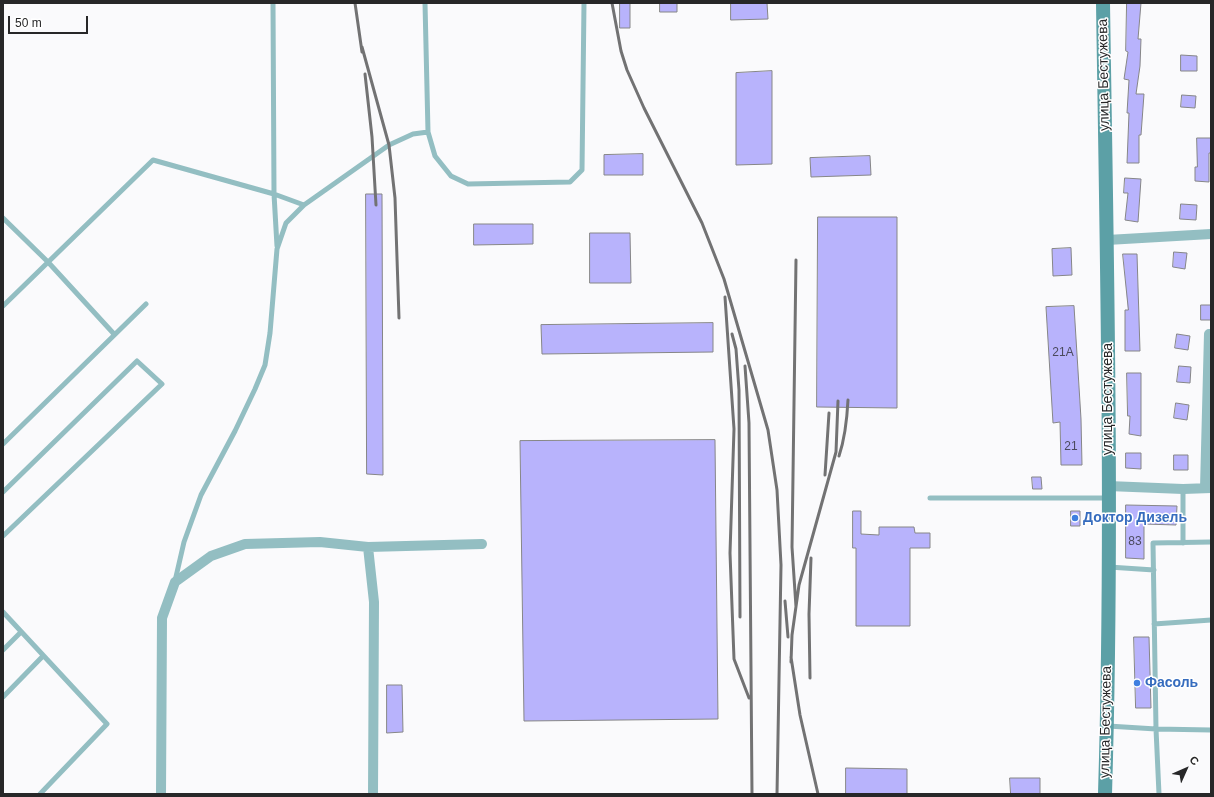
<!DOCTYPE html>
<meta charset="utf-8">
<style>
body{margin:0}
#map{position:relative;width:1214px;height:797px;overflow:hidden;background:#fafafc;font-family:Arial,sans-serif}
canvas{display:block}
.frame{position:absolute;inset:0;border:4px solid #272728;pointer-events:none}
.north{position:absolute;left:1166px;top:749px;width:40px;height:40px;-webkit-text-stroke:3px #fff;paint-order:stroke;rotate:45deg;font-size:11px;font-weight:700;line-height:16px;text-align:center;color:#272728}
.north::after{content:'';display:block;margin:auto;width:14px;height:18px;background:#272728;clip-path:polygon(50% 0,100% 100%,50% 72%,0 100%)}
.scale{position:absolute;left:8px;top:16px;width:80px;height:18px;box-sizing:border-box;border:2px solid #272728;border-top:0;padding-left:5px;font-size:12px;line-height:14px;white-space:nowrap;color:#272728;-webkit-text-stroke:3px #fff;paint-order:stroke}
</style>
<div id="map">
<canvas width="1214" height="797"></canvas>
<div class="frame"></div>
<div class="north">С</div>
<div class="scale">50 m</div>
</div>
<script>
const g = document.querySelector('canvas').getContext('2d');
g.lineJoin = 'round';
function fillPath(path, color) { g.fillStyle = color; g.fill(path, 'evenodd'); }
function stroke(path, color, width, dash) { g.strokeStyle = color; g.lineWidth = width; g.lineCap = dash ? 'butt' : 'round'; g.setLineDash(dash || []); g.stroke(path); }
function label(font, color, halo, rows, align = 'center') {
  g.font = font + ' Arial,sans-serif'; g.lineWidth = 3; g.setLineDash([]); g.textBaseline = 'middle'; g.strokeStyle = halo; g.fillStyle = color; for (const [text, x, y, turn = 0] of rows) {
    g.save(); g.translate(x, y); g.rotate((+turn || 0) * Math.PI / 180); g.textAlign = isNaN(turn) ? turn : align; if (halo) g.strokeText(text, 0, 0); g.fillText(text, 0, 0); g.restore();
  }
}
const building = new Path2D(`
 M 620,3 L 630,3 L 630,28 L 620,28 Z
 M 660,3 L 677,3 L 677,12 L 660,12 Z
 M 731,3 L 767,3 L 768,19 L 731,20 Z
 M 1127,3 L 1141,3 L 1138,39 L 1141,39 L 1140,66 L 1136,94 L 1144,94 L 1141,135 L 1139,135 L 1139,163 L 1127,163 L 1129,113 L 1127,113 L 1129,80 L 1124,79 L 1128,52 L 1126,51 Z
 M 1181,55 L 1197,56 L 1197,71 L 1181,71 Z
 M 772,71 L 772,164 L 736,165 L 736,73 Z
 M 1182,95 L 1196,96 L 1195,108 L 1181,107 Z
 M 1197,138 L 1211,138 L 1211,153 L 1209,153 L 1209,182 L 1195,181 L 1195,167 L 1197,167 Z
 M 643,154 L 643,175 L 604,175 L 604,155 Z
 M 870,156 L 871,175 L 811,177 L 810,158 Z
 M 1125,178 L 1141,179 L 1138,222 L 1125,220 L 1128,193 L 1124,193 Z
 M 366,194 L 382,194 L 383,475 L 367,474 Z
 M 1181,204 L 1197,205 L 1196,220 L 1180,219 Z
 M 818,217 L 897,217 L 897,408 L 817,407 Z
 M 474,224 L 533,224 L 533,244 L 474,245 Z
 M 590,233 L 630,233 L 631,283 L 590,283 Z
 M 1071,248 L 1072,275 L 1053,276 L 1052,249 Z
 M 1174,252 L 1187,253 L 1185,269 L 1173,267 Z
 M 1123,254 L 1137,254 L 1140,351 L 1125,351 L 1125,310 L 1128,310 Z
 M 1201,305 L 1211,305 L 1211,320 L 1201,320 Z
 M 1074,306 L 1081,419 L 1082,465 L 1061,465 L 1060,422 L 1053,423 L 1046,307 Z
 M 713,323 L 713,352 L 542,354 L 541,325 Z
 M 1177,334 L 1190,336 L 1188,350 L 1175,348 Z
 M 1179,366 L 1191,367 L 1190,383 L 1177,382 Z
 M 1127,373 L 1141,373 L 1141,436 L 1129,434 L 1130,416 L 1128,416 Z
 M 1176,403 L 1189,405 L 1187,420 L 1174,418 Z
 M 715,440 L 718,719 L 524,721 L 520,441 Z
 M 1126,453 L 1141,453 L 1141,469 L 1126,468 Z
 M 1174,455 L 1188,455 L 1188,470 L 1174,470 Z
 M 1032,477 L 1041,477 L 1042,489 L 1033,489 Z
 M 1126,505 L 1177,506 L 1176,525 L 1144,524 L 1144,559 L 1126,558 Z
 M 853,511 L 861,511 L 861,534 L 879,535 L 879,527 L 914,527 L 915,533 L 930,533 L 930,548 L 910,548 L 910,626 L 856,626 L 856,548 L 853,548 Z
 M 1071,511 L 1080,511 L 1080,526 L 1071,526 Z
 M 1134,637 L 1149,637 L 1151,708 L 1136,708 Z
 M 387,685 L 402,685 L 403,732 L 387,733 Z
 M 846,768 L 907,769 L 907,794 L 846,794 Z
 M 1010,778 L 1040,778 L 1040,794 L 1011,794 Z`);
fillPath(building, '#b8b3fc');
stroke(building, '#868687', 1);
stroke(new Path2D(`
 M 273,3 L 274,194 L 277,246
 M 425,3 L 428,132 L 435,156 L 451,176 L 468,184 L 570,182 L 582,170 L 584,3
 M 3,218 L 48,262 L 114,334
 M 3,306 L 153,160 L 274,194 L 304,205
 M 3,444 L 146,304
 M 1183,489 L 1183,543
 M 3,492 L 137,361 L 162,384 L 3,536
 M 930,498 L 1107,498
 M 1109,567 L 1154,570
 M 175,581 L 184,542 L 201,495 L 235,431 L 255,389 L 265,365 L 270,333 L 277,249 L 286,223 L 304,205 L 389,145 L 413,134 L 428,132
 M 3,612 L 107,724 L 40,794
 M 1154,624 L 1211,620
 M 3,650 L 21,632
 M 3,697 L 43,656
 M 1108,726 L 1156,729 L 1211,730
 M 1159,794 L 1156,729 L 1153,543 L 1211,542`), '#93bec2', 5);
stroke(new Path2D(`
 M 1107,240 L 1211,234
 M 1108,486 L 1183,489 L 1211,488
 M 1205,488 L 1209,334 L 1211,334
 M 368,547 L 374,602 L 373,794
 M 161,794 L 162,618 L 175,582 L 211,556 L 245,544 L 320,542 L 368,547 L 482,544`), '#93bec2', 10);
stroke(new Path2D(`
 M 1103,3 C 1107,267 1113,530 1105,794`), '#5ca0a6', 14);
stroke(new Path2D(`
 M 355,3 L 362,52
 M 612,3 L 621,51 L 627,70 L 644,108 L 702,223 L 724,279 L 768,430 L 777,490 L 781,565 L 777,794
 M 362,47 L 389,145 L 395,198 L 399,318
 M 365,74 L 372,137 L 376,205
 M 725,297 L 734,429 L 730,553 L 734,659 L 749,698
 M 732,334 L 736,349 L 739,390 L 740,617
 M 745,366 L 749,423 L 752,794
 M 839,456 C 845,438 847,420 848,400
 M 825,475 L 829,413
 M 785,601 L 788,637
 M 796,607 L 792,547 L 796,260
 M 791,657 L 800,715 L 818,794
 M 791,662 L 792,635 L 799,585 L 836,452 L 838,401
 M 810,678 L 809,614 L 811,558`), '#727273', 3);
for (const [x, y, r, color] of [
 [1075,518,4,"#3f7fe0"],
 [1137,683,4,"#3f7fe0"]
]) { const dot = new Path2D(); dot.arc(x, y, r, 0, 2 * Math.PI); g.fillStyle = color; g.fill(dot); stroke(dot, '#fff', 1.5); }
label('12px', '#4b4a5d', null, [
 ["21А",1063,353],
 ["21",1071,447],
 ["83",1135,542]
]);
label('14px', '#272728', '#fff', [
 ["улица Бестужева",1104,75,-91],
 ["улица Бестужева",1108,399,-90],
 ["улица Бестужева",1106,722,-89]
]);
label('bold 14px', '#366cbe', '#fff', [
 ["Доктор Дизель",1083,518],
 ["Фасоль",1145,683]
], 'left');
</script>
